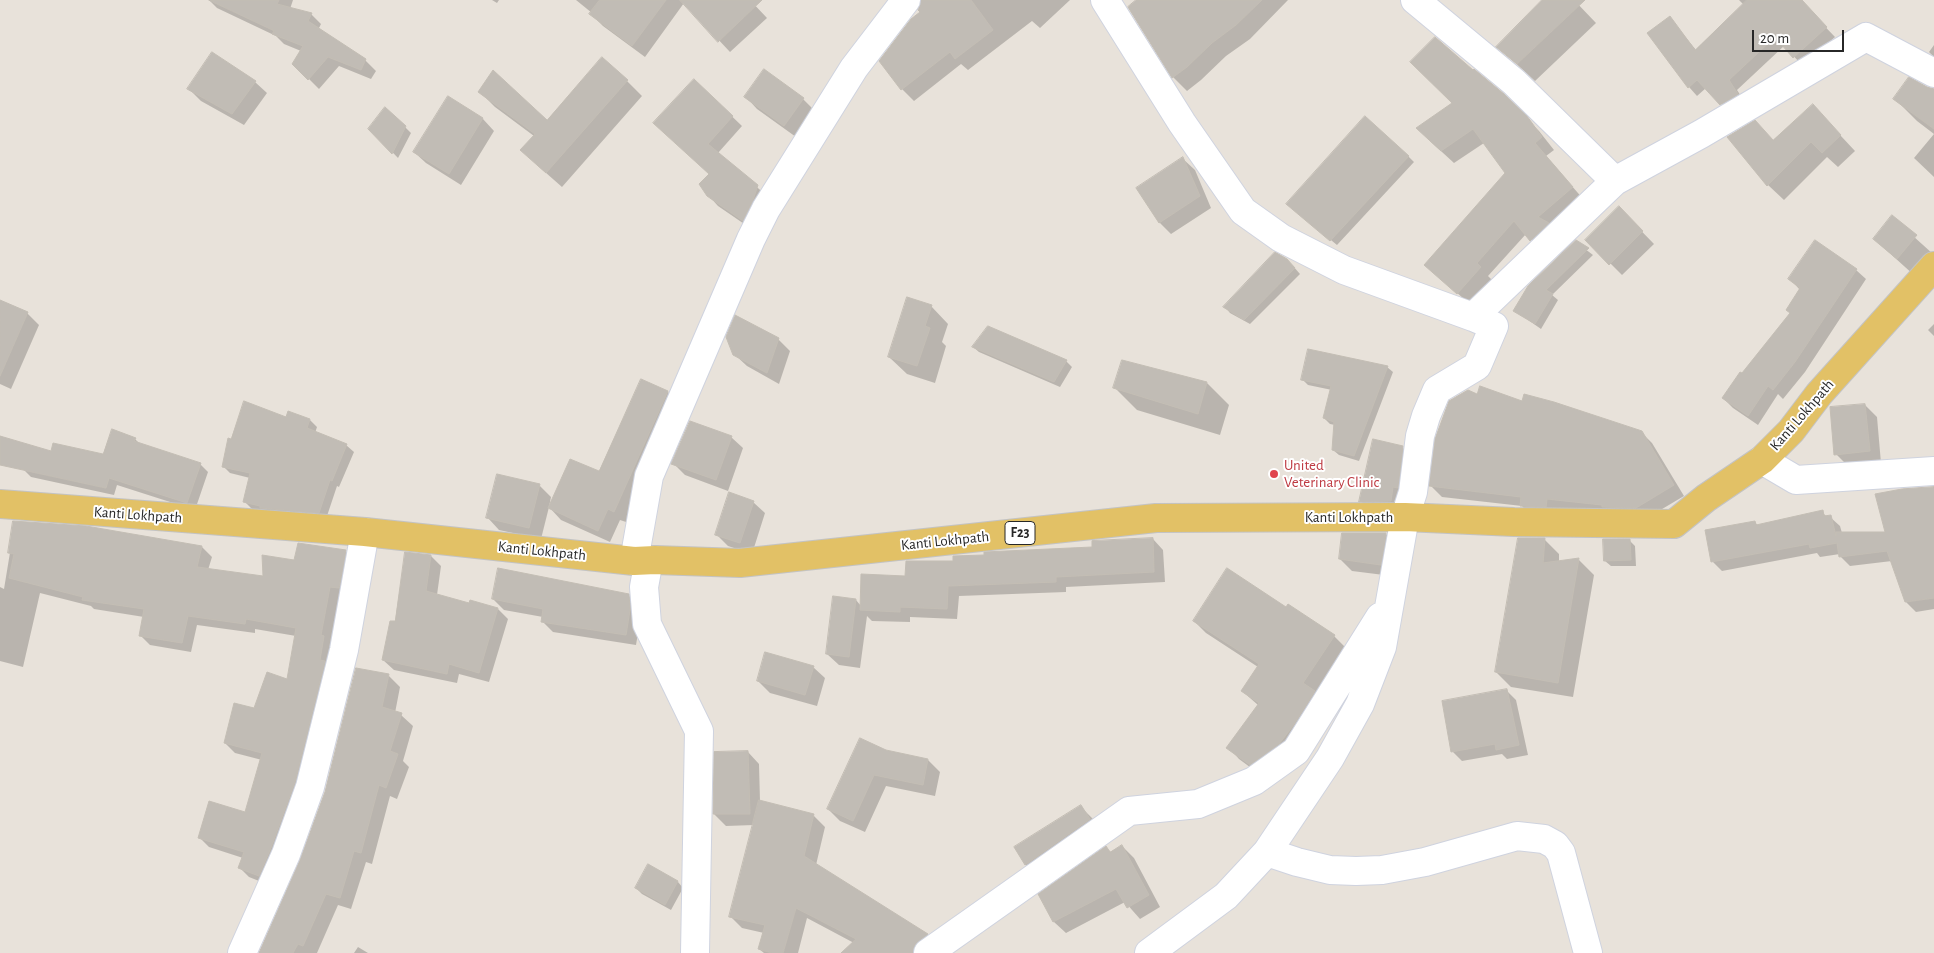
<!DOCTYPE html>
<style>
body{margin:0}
#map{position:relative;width:1934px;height:953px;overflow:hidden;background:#e8e2da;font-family:"Alegreya Sans",sans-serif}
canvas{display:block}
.scale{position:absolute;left:1752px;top:30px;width:92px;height:22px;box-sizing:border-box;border:2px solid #272727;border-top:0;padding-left:6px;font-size:15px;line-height:18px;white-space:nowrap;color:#272727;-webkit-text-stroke:4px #fff;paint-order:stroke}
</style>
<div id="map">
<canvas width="1934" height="953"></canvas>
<div class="scale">20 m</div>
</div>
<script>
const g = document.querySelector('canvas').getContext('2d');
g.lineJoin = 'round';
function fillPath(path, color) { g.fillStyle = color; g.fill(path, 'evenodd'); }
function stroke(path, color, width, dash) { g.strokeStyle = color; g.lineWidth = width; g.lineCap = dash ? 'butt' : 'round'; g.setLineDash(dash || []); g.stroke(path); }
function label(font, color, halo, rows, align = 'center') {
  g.font = font + ' "Alegreya Sans",sans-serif'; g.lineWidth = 4; g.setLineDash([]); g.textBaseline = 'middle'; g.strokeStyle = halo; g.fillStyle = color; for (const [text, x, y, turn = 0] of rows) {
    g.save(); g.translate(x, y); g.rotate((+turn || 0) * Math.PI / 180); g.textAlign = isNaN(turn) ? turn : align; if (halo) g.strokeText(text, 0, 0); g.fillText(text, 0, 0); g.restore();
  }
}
fillPath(new Path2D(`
 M 209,0 L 293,0 L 290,9 L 311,14 L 321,24 L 318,30 L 365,60 L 376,71 L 371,79 L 339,66 L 319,89 L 294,64 L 301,51 L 284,44 L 276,36 L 217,8 Z
 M 492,0 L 499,0 L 497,3 Z
 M 576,0 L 750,0 L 767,18 L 730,52 L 684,3 L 645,57 L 603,26 L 591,14 L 592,13 Z
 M 922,0 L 1070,0 L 1040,28 L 1032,21 L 968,70 L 961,64 L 914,101 L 902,89 L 921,13 Z
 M 1138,0 L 1288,0 L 1250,39 L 1226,56 L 1201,80 L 1187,91 L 1173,77 L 1129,7 Z
 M 1544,0 L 1574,0 L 1596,23 L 1535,81 L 1498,47 Z
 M 1739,0 L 1794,0 L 1811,12 L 1835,37 L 1803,66 L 1784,46 L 1737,90 L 1746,104 L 1730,113 L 1706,88 L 1697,96 L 1689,87 L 1670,18 L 1696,50 L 1744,5 Z
 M 1934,45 L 1934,57 L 1929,52 Z
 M 1473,72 L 1503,95 L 1539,131 L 1554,150 L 1546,156 L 1584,200 L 1544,252 L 1526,234 L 1488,276 L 1492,280 L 1471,305 L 1425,265 L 1507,173 L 1484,143 L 1454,163 L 1430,141 Z
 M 694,80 L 742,126 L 718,153 L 767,196 L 753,230 L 718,206 L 708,195 L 711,175 Z
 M 627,81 L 642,96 L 562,187 L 537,165 L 534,136 L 495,107 L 480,92 L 547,122 Z
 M 255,82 L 267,93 L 244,125 L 201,101 L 189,89 Z
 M 1926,88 L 1934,89 L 1934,134 L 1917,121 L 1895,99 Z
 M 448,97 L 483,119 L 494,131 L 461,185 L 426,163 L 414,152 Z
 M 746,97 L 803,99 L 815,111 L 796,137 L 757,109 Z
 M 1813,106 L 1855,151 L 1838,167 L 1827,157 L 1784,200 L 1768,185 L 1729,137 L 1774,142 Z
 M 405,127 L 411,133 L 398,158 L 370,129 Z
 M 1934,134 L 1934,177 L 1914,158 Z
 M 1408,156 L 1414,162 L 1337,245 L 1293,209 Z
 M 1183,159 L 1195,170 L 1211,208 L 1171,234 L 1160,223 L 1137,188 Z
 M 1619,208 L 1654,244 L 1622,275 L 1587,240 Z
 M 1892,217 L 1933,254 L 1915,276 L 1874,239 Z
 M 1576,242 L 1593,255 L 1552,295 L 1558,300 L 1541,329 L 1521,315 Z
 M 1293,266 L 1300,274 L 1250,324 L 1230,313 L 1225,307 Z
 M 1856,270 L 1866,279 L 1805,372 L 1783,399 L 1778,394 L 1758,425 L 1733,408 L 1723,398 L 1791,314 L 1800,290 L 1790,279 Z
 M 931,306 L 948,324 L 942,342 L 946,346 L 935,383 L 907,374 L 889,357 Z
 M 0,307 L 27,313 L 39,325 L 11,389 L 0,384 Z
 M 1934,324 L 1934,336 L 1928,330 Z
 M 778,339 L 790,351 L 779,384 L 747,366 L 734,354 Z
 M 973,347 L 1066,361 L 1072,367 L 1060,387 L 979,352 Z
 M 1387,367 L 1393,372 L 1359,461 L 1339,455 L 1333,450 L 1335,425 L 1330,424 L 1324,418 L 1332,390 L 1308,385 L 1302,379 Z
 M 641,381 L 668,392 L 679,404 L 626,522 L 620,520 L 610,542 L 561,520 L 549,507 L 541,539 L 499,530 L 488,518 L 539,485 L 551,497 L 549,507 L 600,473 Z
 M 1207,383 L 1229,405 L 1220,435 L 1137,410 L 1115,388 Z
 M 1478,396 L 1522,403 L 1641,432 L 1652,443 L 1684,496 L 1647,518 L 1532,517 L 1522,506 L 1442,497 L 1431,486 Z
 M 1865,405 L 1877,417 L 1881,463 L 1848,466 L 1836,454 Z
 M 289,413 L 310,420 L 317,427 L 315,433 L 346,445 L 354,452 L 339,487 L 337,486 L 326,519 L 252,509 L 245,502 L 250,478 L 230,473 L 223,466 L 287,418 Z
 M 731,437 L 743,448 L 728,491 L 685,475 L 673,463 Z
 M 135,439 L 140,444 L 200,464 L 208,472 L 195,510 L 117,485 L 114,495 L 31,477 L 23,469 L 52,452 L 103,455 Z
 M 1402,447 L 1414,459 L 1402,513 L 1372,513 L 1361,501 Z
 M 1934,488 L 1934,609 L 1916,612 L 1906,602 L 1892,561 L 1850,566 L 1840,556 L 1840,554 L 1820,557 L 1817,553 L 1722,571 L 1712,561 L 1755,522 L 1758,526 L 1822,512 L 1827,517 L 1830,517 L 1840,526 L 1842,533 L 1886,534 Z
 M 753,502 L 765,513 L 752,554 L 728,546 L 716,534 Z
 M 15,522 L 202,547 L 212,557 L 208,570 L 265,577 L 295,562 L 345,551 L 355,561 L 340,596 L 331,644 L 333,647 L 330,668 L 269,885 L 249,877 L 239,867 L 243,858 L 209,847 L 199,837 L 245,814 L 262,760 L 235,753 L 225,743 L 255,709 L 288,681 L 296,636 L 255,629 L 255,633 L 197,625 L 191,652 L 150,645 L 140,635 L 144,617 L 94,609 L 91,606 L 40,593 L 23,667 L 0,661 L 0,587 L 4,589 Z
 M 1386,534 L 1398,546 L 1392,576 L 1352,571 L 1340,559 Z
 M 1153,539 L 1163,550 L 1165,582 L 1066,587 L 1066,592 L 959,596 L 957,619 L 910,617 L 910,622 L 872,621 L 867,616 L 860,668 L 839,665 L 827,654 L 856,600 L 861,606 L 906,578 L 954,562 L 1093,549 Z
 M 1544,539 L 1559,554 L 1559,562 L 1579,560 L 1594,575 L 1573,697 L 1511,687 L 1496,672 Z
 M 1629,540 L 1635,546 L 1636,566 L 1611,566 L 1605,561 Z
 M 431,556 L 441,566 L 437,595 L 470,604 L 498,609 L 508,619 L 489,682 L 459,674 L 457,683 L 394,670 L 383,660 L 396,622 Z
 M 628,595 L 639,606 L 640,621 L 636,645 L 553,632 L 543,622 L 543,617 L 504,610 L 493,599 Z
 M 1286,609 L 1334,636 L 1346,648 L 1316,693 L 1326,704 L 1262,776 L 1239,759 L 1228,747 L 1258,705 L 1242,691 L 1258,667 L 1206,633 L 1194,621 Z
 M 813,667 L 825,678 L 817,706 L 770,693 L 758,681 Z
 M 388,675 L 400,687 L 395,713 L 401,715 L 413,726 L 403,761 L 409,767 L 397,799 L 390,796 L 372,864 L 366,862 L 351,909 L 338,905 L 317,953 L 260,953 Z
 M 1506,690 L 1516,700 L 1528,755 L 1507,759 L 1502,754 L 1462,761 L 1452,751 Z
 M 885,751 L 928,760 L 940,772 L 935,796 L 886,786 L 865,832 L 840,821 L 828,809 Z
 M 748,752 L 759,764 L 760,801 L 814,816 L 825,827 L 816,865 L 927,935 L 939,946 L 931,953 L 854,953 L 854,943 L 807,918 L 798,953 L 764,953 L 759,949 L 764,933 L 742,928 L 731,917 L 754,825 L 726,826 L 714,814 Z
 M 1081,807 L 1093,819 L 1101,832 L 1037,876 L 1026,865 L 1015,848 Z
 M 1122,846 L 1134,858 L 1160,907 L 1140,919 L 1125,902 L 1066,933 L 1054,922 L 1040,895 L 1106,848 L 1111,852 Z
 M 648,866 L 678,882 L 683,888 L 671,910 L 642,894 L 636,888 Z
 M 358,947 L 368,953 L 354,953 Z`), '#0003');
const building = new Path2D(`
 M 209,0 L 279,0 L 277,4 L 312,13 L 308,21 L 366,59 L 361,70 L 328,57 L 308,80 L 292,64 L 303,46 L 272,34 L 274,31 Z
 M 600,0 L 666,0 L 632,46 L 589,14 Z
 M 680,0 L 762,0 L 718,42 Z
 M 921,0 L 971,0 L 993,30 L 955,59 L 950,52 L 901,90 L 879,61 L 911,19 L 920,12 L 918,10 Z
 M 1136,0 L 1262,0 L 1236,25 L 1212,43 L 1187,67 L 1172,78 L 1128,7 Z
 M 1542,0 L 1585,0 L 1517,64 L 1496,47 Z
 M 1747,0 L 1802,0 L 1827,27 L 1793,58 L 1775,37 L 1729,80 L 1738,94 L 1720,105 L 1697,80 L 1688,88 L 1647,33 L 1670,16 L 1695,50 Z
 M 1435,37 L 1473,70 L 1474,69 L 1504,94 L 1527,116 L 1542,137 L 1535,143 L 1573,187 L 1538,217 L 1549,223 L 1530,241 L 1514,221 L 1477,263 L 1481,267 L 1457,294 L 1424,265 L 1505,173 L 1473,129 L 1441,151 L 1416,128 L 1452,103 L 1410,62 Z
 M 212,52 L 256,81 L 232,114 L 187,89 Z
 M 602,57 L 628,80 L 546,173 L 520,150 L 535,134 L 478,92 L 493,70 L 547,120 Z
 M 764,69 L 804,98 L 784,126 L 744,97 Z
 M 1909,77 L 1927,87 L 1934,89 L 1934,129 L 1893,99 Z
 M 694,79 L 733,116 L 708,144 L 758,185 L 753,200 L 743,221 L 707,196 L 699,184 L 709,174 L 653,123 Z
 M 448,96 L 483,118 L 449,174 L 413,152 Z
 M 1813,104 L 1841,135 L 1822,153 L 1811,142 L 1767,186 L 1727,137 L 1755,120 L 1773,140 Z
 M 385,107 L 406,126 L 392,154 L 368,129 Z
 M 1365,116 L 1409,156 L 1330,241 L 1286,204 Z
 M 1183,157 L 1200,196 L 1159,223 L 1136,188 Z
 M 1619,206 L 1643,231 L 1609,265 L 1585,240 Z
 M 1892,215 L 1917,235 L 1897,259 L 1873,239 Z
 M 1576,240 L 1589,248 L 1546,290 L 1553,294 L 1535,324 L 1513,311 L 1528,286 Z
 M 1815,240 L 1857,269 L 1795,362 L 1773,390 L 1768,386 L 1748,416 L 1722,398 L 1740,372 L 1742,373 L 1790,313 L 1786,310 L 1800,288 L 1788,279 Z
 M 1275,252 L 1287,259 L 1295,268 L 1244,320 L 1223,307 Z
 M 907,297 L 932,305 L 925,326 L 930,328 L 917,366 L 888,357 Z
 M 0,300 L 28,312 L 0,376 Z
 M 735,315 L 779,338 L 767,373 L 733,355 L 726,337 Z
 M 988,326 L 1067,360 L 1054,382 L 972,347 Z
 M 1308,349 L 1388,366 L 1354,456 L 1332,450 L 1334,422 L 1323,418 L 1331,386 L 1301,380 Z
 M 1122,360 L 1207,382 L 1198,414 L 1113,388 Z
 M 641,379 L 668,391 L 614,512 L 608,509 L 598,531 L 548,508 L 570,459 L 599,471 Z
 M 1480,386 L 1522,401 L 1524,394 L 1554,402 L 1642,431 L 1674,485 L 1636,508 L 1602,507 L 1602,505 L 1547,499 L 1546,507 L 1520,506 L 1521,497 L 1429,486 L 1435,439 L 1449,401 L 1468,390 L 1477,394 Z
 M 244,401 L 286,417 L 288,411 L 310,419 L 307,428 L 347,444 L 332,481 L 330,480 L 319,513 L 260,508 L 260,506 L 243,502 L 250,473 L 222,467 L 228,438 L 231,439 Z
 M 1865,404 L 1870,451 L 1834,455 L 1830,407 Z
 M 690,421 L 732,436 L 716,480 L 671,464 Z
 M 112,429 L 136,438 L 134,441 L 201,463 L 187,503 L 109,478 L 106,488 L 0,465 L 0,436 L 51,451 L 53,443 L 103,454 Z
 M 1373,439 L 1403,446 L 1398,488 L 1393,487 L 1391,501 L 1359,502 Z
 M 497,474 L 540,484 L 529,528 L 486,518 Z
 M 1934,487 L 1934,598 L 1905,602 L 1887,551 L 1839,557 L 1837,543 L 1810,548 L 1809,544 L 1711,562 L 1705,530 L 1755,521 L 1756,525 L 1823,510 L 1824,516 L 1831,515 L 1836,536 L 1836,532 L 1885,532 L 1875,494 L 1902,489 Z
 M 729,492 L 754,501 L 740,543 L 715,535 Z
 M 13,521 L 86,526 L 202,546 L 197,567 L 263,576 L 262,555 L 294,560 L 298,543 L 346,550 L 339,588 L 330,587 L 321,635 L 324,636 L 320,660 L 325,661 L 295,782 L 271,848 L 259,876 L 238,868 L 244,852 L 198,838 L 209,801 L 245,812 L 262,753 L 224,743 L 234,703 L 254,708 L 267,672 L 287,679 L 296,628 L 246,619 L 245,624 L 188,616 L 182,643 L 139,636 L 144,609 L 82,600 L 83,597 L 9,578 L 14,554 L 8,553 Z
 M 1342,533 L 1386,533 L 1381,565 L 1339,559 Z
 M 1153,538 L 1154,572 L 1056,577 L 1056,582 L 948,586 L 947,609 L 900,607 L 900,612 L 860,610 L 861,574 L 905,576 L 906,561 L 953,561 L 953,556 L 984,555 L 984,552 L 1092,547 L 1092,541 Z
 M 1518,538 L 1545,538 L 1543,563 L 1579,558 L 1558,683 L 1495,672 Z
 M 1603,539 L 1630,539 L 1631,560 L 1604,561 Z
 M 405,552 L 431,555 L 426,591 L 469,603 L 470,600 L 498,608 L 479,673 L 449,664 L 447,674 L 382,660 L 390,621 L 395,621 Z
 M 498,568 L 629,594 L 630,610 L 626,635 L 541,622 L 543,609 L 492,599 Z
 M 1227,568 L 1286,607 L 1288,604 L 1335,635 L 1303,683 L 1315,691 L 1293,726 L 1279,744 L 1250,765 L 1226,748 L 1259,703 L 1241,691 L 1259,664 L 1193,621 Z
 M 833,596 L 856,599 L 849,657 L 826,654 Z
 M 765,652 L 814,666 L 805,695 L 757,681 Z
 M 356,668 L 389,674 L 382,707 L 402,713 L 390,751 L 398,754 L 386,788 L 379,785 L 361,853 L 354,851 L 340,898 L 326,894 L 303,946 L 298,944 L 293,953 L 259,953 L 300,860 L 325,792 Z
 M 1507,689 L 1519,745 L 1496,750 L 1495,744 L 1451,752 L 1442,701 Z
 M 860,738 L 886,750 L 928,759 L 923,785 L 874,775 L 853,821 L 827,809 Z
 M 748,751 L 750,814 L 713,814 L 714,752 Z
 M 759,800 L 814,814 L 804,856 L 928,934 L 914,946 L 913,953 L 841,953 L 856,939 L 796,908 L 783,953 L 772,953 L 758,949 L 765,925 L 729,917 Z
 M 1081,805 L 1090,819 L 1025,865 L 1014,847 Z
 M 1122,845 L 1149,895 L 1127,908 L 1116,889 L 1053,922 L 1038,894 L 1106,846 L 1110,852 Z
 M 648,864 L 678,881 L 665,905 L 635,888 Z`);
fillPath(building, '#c1bcb5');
stroke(building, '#c3bdb4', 1);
const street = new Path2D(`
 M 1105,0 L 1182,123 L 1243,211 L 1281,238 L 1344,270 L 1473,317 L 1615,181
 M 1415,0 L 1514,82 L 1615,181 L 1701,134 L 1866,37 L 1934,73
 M 1762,460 L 1796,480 L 1934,471
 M 655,560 L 648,565 L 644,587 L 647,624 L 699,731 L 695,953
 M 634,561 L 649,476 L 751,239 L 766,209 L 854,68 L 906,0
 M 1267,852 L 1297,862 L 1330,870 L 1356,871 L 1382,870 L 1425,862 L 1517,836 L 1544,839 L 1555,845 L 1561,853 L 1588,953
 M 242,953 L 286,854 L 310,787 L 344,650 L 365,532
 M 928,953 L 1129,811 L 1198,804 L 1254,781 L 1296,751 L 1380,617
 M 1149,953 L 1226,896 L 1267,852 L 1330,758 L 1360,704 L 1382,647 L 1405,517 L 1413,492 L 1420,436 L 1426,416 L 1437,390 L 1477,366 L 1494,326 L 1473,317`);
const primary = new Path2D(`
 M 0,504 L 365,532 L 634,561 L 655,560 L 740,563 L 1156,518 L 1405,517 L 1514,522 L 1674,524 L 1706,498 L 1762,460 L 1791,431 L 1819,394 L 1934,266`);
stroke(street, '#cfd3df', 30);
stroke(primary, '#c3c3c3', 30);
stroke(street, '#fff', 28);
stroke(primary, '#e2c166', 28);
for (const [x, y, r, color] of [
 [1274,474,5,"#e0444e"]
]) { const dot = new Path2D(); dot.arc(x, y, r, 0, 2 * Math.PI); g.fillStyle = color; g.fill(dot); stroke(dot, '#fff', 2); }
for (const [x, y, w] of [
 [1020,533,30]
]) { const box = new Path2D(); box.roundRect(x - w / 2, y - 11.5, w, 23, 4); g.fillStyle = '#fff'; g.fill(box); stroke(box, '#272727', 1); }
label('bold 14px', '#272727', null, [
 ["F23",1020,533]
]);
label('15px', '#272727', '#fff', [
 ["Kanti Lokhpath",1802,415,-49],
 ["Kanti Lokhpath",138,515,4],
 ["Kanti Lokhpath",1349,517],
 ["Kanti Lokhpath",945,541,-6],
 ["Kanti Lokhpath",542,551,6]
]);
label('15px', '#be3a42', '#fff', [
 ["United",1284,465],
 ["Veterinary Clinic",1284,482]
], 'left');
</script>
